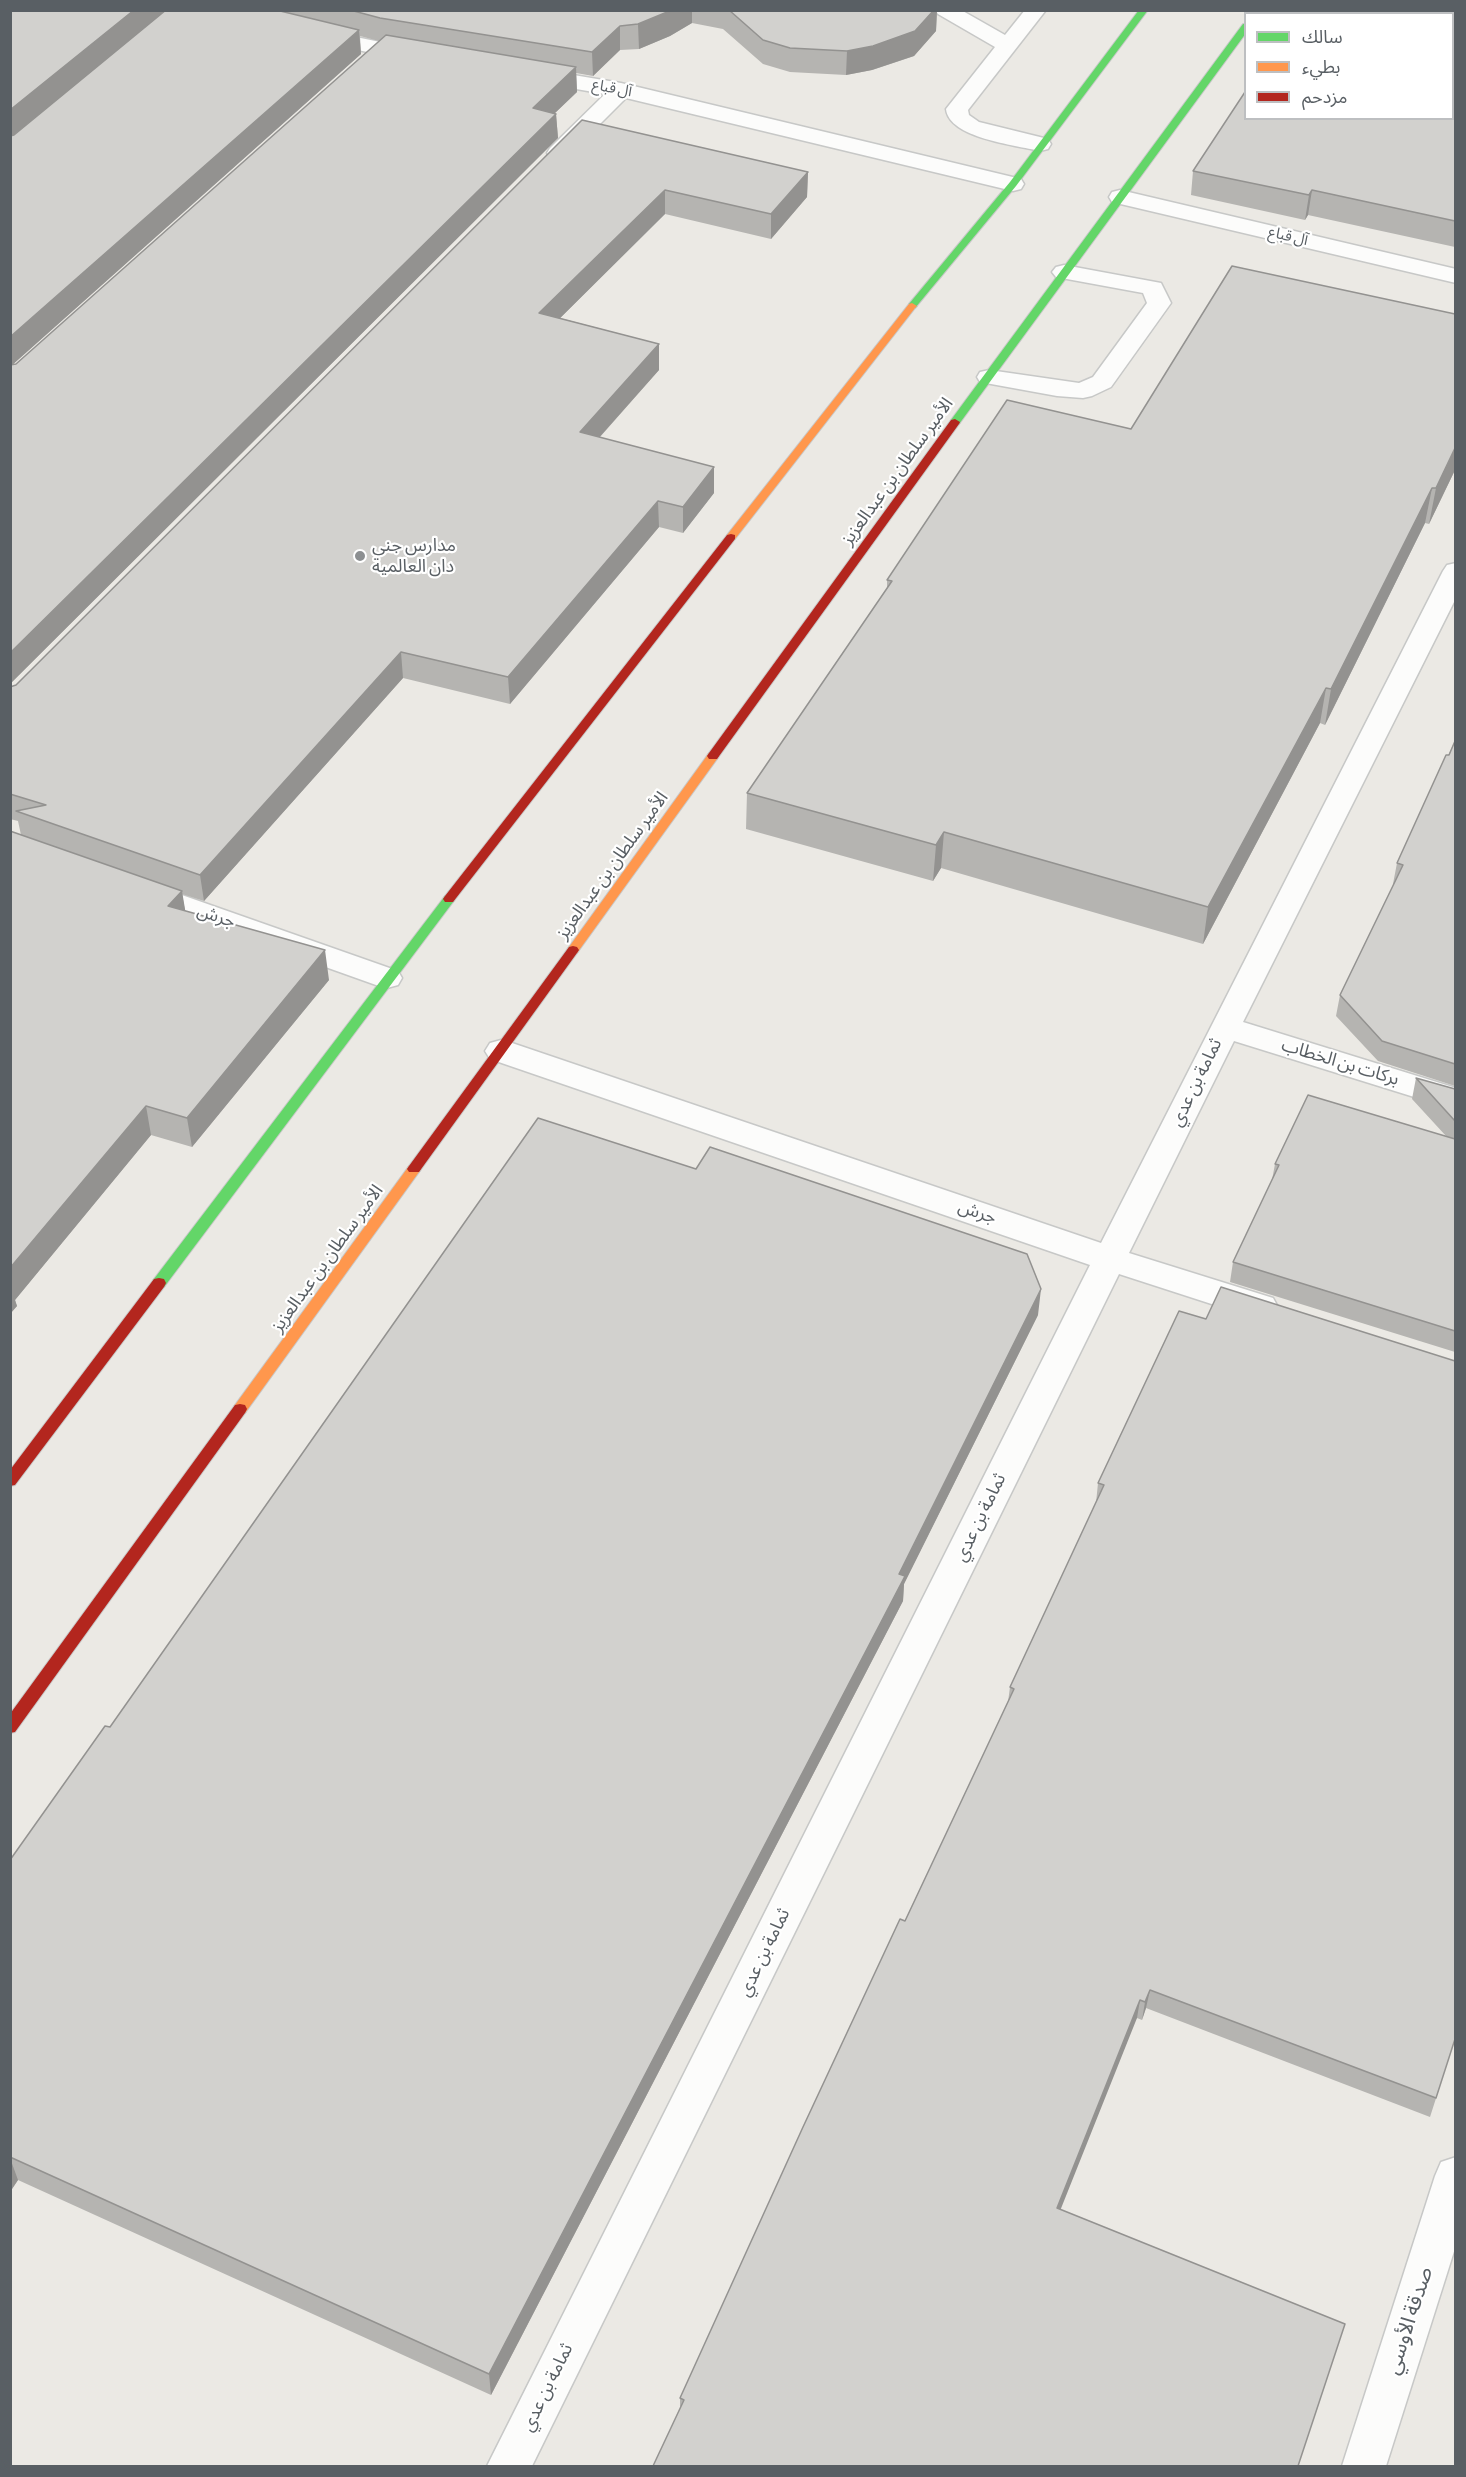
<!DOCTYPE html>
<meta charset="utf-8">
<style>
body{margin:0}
#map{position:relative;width:1466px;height:2477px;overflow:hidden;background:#ebe9e4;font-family:"Sofia Sans Condensed","Noto Sans Arabic",sans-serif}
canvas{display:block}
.frame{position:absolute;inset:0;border:12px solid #595f64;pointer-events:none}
.legend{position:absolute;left:1244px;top:12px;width:210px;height:108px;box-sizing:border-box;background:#fff;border:2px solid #bdbfc1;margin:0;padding:8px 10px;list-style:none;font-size:18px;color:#595f64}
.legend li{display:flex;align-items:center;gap:12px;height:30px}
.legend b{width:30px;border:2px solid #bdbfc1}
</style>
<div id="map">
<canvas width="1466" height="2477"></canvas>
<div class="frame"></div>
<ul class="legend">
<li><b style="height:8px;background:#63d668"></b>سالك</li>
<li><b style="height:8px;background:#ff974d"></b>بطيء</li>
<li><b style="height:8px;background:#b3261e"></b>مزدحم</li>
</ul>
</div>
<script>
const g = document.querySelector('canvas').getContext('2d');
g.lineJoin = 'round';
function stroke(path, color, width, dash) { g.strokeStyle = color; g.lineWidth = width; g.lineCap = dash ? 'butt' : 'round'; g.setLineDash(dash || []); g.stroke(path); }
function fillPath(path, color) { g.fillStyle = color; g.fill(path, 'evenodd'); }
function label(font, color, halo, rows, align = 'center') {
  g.font = font + ' "Sofia Sans Condensed","Noto Sans Arabic",sans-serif'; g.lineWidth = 4.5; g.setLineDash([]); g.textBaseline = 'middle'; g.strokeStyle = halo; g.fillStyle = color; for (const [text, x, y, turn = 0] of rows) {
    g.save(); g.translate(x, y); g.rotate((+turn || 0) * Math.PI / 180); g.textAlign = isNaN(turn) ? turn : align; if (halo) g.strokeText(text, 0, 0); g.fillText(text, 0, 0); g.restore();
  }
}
const lane = new Path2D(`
 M 935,10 L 961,10 L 1005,35 L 1025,10 L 1046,10 L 968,110 L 969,115 L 979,122 L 1048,139 L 1051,144 L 1048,149 L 1040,151 C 1015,145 949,138 946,109 L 995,47 L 938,14 Z
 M 1064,265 L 1161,283 L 1171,303 L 1111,387 L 1092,396 L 1083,398 L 1057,396 L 980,382 L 977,377 L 980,372 L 989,370 L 1079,383 L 1093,377 L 1147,303 L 1143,293 L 1056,277 L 1052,272 L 1056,267 Z`);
const street = new Path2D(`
 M 317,29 L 424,51 L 427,56 L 424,61 L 416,62 L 309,40 L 306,35 L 309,30 Z
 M 532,68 L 621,83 L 1021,179 L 1024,184 L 1021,189 L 1013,191 L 626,98 L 566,158 L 558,160 L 550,158 L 547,153 L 550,148 L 605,94 L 524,80 L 521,75 L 524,70 Z
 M 1120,190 L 1456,269 L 1456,283 L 1112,202 L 1109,197 L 1112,192 Z
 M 1456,563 L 1456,598 L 1243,1022 L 1456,1088 L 1456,1110 L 1234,1041 L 1129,1253 L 1273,1298 L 1278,1307 L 1273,1316 L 1261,1320 L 1119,1274 L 532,2466 L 487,2466 L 1090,1265 L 490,1059 L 485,1051 L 490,1043 L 501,1040 L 512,1043 L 1101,1243 L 1443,571 L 1447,565 Z
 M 142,881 L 398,971 L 402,978 L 398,985 L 387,988 L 376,985 L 132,898 L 127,891 L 132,884 Z
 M 1456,2157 L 1456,2245 L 1386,2466 L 1342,2466 L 1435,2176 L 1441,2162 Z`);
const fast = new Path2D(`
 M 1139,10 L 1148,10 L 1016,186 L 915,308 L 909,308 L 909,304 L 1010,182 Z
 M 1243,24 L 1246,24 L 1246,33 L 959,424 L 951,424 L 951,420 Z
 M 449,895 L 455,899 L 453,902 L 164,1287 L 154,1287 L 152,1283 L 154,1279 L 445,896 Z`);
const slow = new Path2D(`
 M 912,303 L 917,306 L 915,308 L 735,539 L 727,539 L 727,535 L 909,304 Z
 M 713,752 L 719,756 L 717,759 L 577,953 L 569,953 L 567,950 L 569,947 L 709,753 Z
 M 414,1164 L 421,1169 L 419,1172 L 245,1413 L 235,1413 L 233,1409 L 235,1405 L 409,1166 Z`);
const jam = new Path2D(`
 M 955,419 L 960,422 L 959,424 L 717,759 L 709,759 L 707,756 L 709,753 L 951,420 Z
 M 731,534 L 735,535 L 735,539 L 453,902 L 445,902 L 443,899 L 445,896 L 727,535 Z
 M 573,946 L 577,947 L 579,950 L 577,953 L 419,1172 L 409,1172 L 407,1169 L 409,1166 L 569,947 Z
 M 159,1278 L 164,1279 L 166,1283 L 164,1287 L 15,1485 L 10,1486 L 10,1470 L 154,1279 Z
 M 240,1404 L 245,1405 L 247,1409 L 245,1413 L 15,1732 L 10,1733 L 10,1714 L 235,1405 Z`);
stroke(lane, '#c7c8c7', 3);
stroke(street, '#c7c8c7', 3);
stroke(fast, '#c8c8c8', 2);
stroke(slow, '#c8c8c8', 2);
stroke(jam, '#c8c8c8', 2);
fillPath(lane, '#fcfcfb');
fillPath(street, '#fcfcfb');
fillPath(fast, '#63d668');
fillPath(slow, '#ff974d');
fillPath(jam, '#b3261e');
fillPath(new Path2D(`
 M 10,10 L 937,10 L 936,31 L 914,56 L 872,70 L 846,75 L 790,72 L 763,64 L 723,29 L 692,23 L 670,36 L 639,49 L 620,50 L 593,76 L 576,73 L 577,92 L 555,113 L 556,114 L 558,138 L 10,684 ZM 360,36 L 379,41 L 16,364 L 12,365 L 361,54 ZM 65,94 L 14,135 L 13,136 Z
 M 1455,10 L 1455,247 L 1308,215 L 1305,220 L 1191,195 L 1193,171 L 1245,118 Z
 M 582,120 L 808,172 L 807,197 L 771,239 L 665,214 L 560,318 L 659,344 L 659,370 L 600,437 L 714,493 L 683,533 L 659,527 L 510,704 L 403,678 L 204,901 L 182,894 L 185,911 L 329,980 L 192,1147 L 151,1135 L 15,1300 L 17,1306 L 10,1314 L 10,831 L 21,835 L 18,821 L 10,819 L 10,687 L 16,685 Z
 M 1131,429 L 1455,470 L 1429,524 L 1425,523 L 1325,725 L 1320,723 L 1203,944 L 941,868 L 933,881 L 746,829 L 747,793 L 887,588 L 887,580 Z
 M 1455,741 L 1455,1086 L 1378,1061 L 1336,1016 L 1340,995 L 1394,884 L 1393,884 L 1397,863 Z
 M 1416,1078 L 1455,1089 L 1455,1352 L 1230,1282 L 1233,1262 L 1272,1180 L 1275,1164 L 1446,1136 L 1412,1099 Z
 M 1179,1311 L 1455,2039 L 1430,2117 L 1146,2008 L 1142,2020 L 1137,2018 L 680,2407 L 680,2398 L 1008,1702 L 1010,1687 L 1096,1503 L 1098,1483 Z
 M 1038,1315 L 904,1584 L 903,1601 L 491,2395 L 18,2180 L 10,2192 L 10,1860 L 110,1727 Z`), '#b5b4b1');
fillPath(new Path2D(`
 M 134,10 L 168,10 L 10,138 L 10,110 Z
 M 672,10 L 692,10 L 692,23 L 670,36 L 639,49 L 638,24 Z
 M 934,10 L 937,10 L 936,31 L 914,56 L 872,70 L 846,75 L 847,51 Z
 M 620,26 L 620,50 L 593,76 L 592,52 Z
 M 359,30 L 361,54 L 10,367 L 10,337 Z
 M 576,67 L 577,92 L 534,133 L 533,108 Z
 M 556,114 L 558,138 L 10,684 L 10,653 Z
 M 808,172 L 807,197 L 771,239 L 771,214 Z
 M 665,190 L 665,214 L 540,338 L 539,313 Z
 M 1312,190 L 1308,215 L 1305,220 L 1309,195 Z
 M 659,344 L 659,370 L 581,458 L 580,432 Z
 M 1455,448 L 1455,470 L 1429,524 L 1436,488 Z
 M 714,467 L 714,493 L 683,533 L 683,507 Z
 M 1432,488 L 1425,523 L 1325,725 L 1331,689 Z
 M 658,501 L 659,527 L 510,704 L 508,677 Z
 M 401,652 L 403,678 L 204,901 L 200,875 Z
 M 1326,688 L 1320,723 L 1203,944 L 1208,907 Z
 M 944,832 L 941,868 L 933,881 L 936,845 Z
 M 182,891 L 187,921 L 168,906 Z
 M 325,950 L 329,980 L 192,1147 L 187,1118 Z
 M 146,1106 L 151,1135 L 15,1300 L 17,1306 L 10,1314 L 10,1268 Z
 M 1041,1289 L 1038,1315 L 904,1584 L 903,1601 L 491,2395 L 489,2374 L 899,1574 Z
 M 1150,1990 L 1146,2008 L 1142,2020 L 1145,2002 Z
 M 1140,2000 L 1137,2018 L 1054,2226 L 1057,2208 Z
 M 10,2158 L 18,2180 L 10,2192 Z`), '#939290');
const building = new Path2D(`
 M 10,10 L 134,10 L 10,110 Z
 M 166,10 L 276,10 L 359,30 L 10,337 L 10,136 L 14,135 Z
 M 350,10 L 672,10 L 638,24 L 620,26 L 592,52 L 380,18 Z
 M 729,10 L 934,10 L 915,31 L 873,46 L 847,51 L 790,48 L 763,40 Z
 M 1308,10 L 1455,10 L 1455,221 L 1312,190 L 1309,195 L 1193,171 L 1245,92 L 1245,118 L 1452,118 L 1452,14 L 1306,14 Z
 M 386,35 L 576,67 L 533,108 L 556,114 L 10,653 L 10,365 L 16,364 Z
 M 582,120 L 808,172 L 771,214 L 665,190 L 539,313 L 659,344 L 580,432 L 714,467 L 683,507 L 658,501 L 508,677 L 401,652 L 200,875 L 16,811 L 46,805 L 10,794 L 10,687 L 16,685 Z
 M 1232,266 L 1455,314 L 1455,448 L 1436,488 L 1432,488 L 1331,689 L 1326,688 L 1208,907 L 944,832 L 936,845 L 747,793 L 892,581 L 887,580 L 1007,400 L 1131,429 Z
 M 1455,741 L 1455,1064 L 1382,1041 L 1340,995 L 1403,865 L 1397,863 L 1446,755 L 1449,755 Z
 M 10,831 L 182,891 L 168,906 L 325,950 L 187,1118 L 146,1106 L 10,1268 Z
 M 1416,1078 L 1455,1089 L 1455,1121 Z
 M 1308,1095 L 1455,1139 L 1455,1331 L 1233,1262 L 1279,1165 L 1275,1164 Z
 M 538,1118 L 696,1169 L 710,1147 L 1027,1254 L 1041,1289 L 899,1574 L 905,1576 L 489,2374 L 10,2157 L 10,1860 L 105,1726 L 110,1727 Z
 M 1221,1287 L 1455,1361 L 1455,2039 L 1436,2098 L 1150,1990 L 1145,2002 L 1140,2000 L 1057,2208 L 1345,2324 L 1298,2466 L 653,2466 L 684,2400 L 680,2398 L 803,2127 L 900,1919 L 905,1921 L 1014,1689 L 1010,1687 L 1104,1485 L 1098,1483 L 1179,1311 L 1206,1319 Z`);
fillPath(building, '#d2d1ce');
stroke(building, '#939290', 1.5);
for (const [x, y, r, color] of [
 [360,556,6,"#8c8f91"]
]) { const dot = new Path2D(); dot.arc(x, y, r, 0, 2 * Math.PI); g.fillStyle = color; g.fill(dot); stroke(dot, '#fff', 2); }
label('15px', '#595f64', '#fff', [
 ["آل قباع",612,89,11],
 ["آل قباع",1288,237,13]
]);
label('18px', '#595f64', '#fff', [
 ["الأمير سلطان بن عبدالعزيز",898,472,-54],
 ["الأمير سلطان بن عبدالعزيز",613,866,-54],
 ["جرش",216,917,19],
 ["بركات بن الخطاب",1340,1063,17],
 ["ثمامة بن عدي",1197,1083,-64],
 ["جرش",977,1213,19],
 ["الأمير سلطان بن عبدالعزيز",328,1259,-54],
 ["ثمامة بن عدي",981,1518,-64],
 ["ثمامة بن عدي",765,1953,-64],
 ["ثمامة بن عدي",548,2388,-64]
]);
label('18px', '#595f64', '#fff', [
 ["مدارس جنى",372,546],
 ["دان العالمية",372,567]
], 'left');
label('21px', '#595f64', '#fff', [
 ["صدقة الأوسي",1410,2321,-72]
]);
</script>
